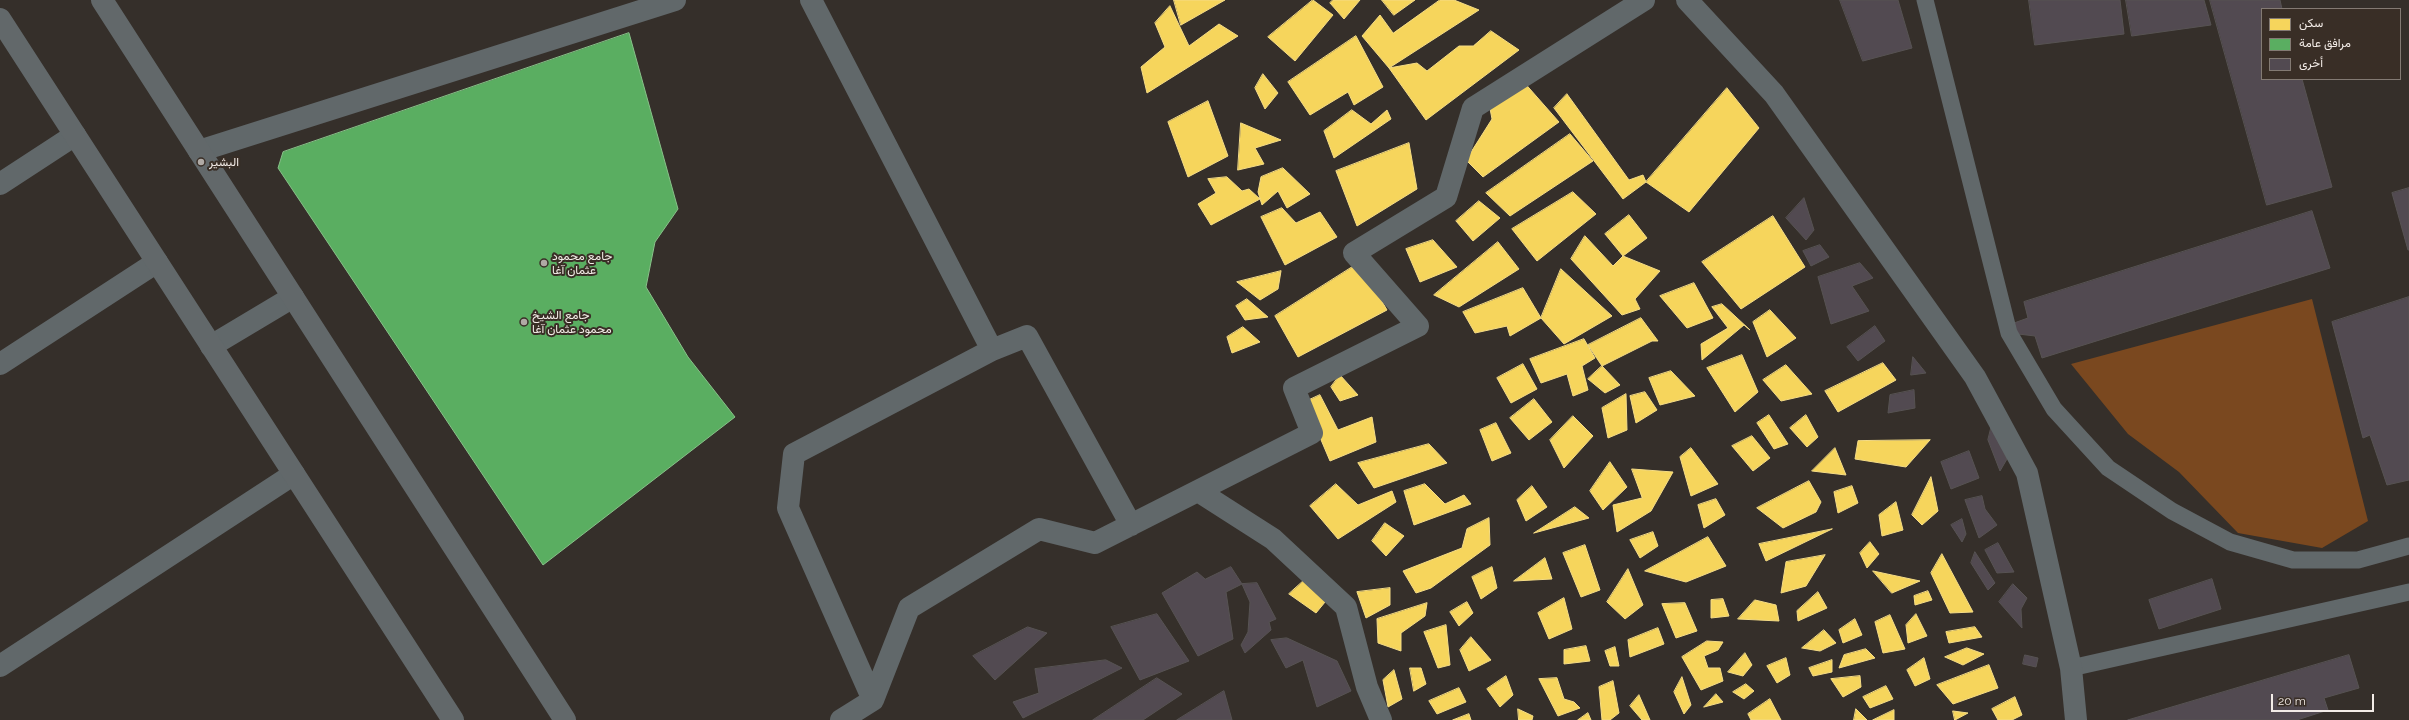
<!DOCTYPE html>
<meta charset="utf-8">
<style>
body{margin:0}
#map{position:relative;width:2409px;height:720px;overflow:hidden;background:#352f2a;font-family:Raleway,Vazirmatn,sans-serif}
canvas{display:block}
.legend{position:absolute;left:2261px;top:8px;width:140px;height:72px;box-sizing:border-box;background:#392e26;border:1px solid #837a73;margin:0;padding:5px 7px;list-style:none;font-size:12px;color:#f3ece7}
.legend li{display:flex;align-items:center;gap:8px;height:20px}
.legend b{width:20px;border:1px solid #837a73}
.scale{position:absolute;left:2271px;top:694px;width:103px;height:18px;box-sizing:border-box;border:2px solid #f3ece7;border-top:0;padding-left:5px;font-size:12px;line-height:14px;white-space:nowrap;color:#f3ece7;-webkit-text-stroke:3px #392e26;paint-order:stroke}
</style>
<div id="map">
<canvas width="2409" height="720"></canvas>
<ul class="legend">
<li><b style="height:11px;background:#f6d55c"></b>سكن</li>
<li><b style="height:11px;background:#5aae61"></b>مرافق عامة</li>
<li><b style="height:11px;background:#524a51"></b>أخرى</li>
</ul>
<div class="scale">20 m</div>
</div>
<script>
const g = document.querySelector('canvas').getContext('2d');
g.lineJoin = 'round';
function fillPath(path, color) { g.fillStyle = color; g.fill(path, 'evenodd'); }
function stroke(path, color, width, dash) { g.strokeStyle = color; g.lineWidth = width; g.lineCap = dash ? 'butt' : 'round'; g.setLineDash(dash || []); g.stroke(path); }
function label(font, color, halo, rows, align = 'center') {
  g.font = font + ' Raleway,Vazirmatn,sans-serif'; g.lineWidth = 4; g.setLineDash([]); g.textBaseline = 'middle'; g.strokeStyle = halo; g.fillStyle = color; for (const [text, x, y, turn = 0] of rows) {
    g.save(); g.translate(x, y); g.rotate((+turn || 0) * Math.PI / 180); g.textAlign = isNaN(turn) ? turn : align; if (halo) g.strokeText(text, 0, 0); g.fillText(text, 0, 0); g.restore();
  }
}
fillPath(new Path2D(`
 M 2312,299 L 2368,521 L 2322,548 L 2238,533 L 2179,472 L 2128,434 L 2071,364 Z`), '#7a481f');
const homes = new Path2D(`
 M 1174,0 L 1225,0 L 1181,25 Z
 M 1313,0 L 1333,15 L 1295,61 L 1268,37 Z
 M 1333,0 L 1360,0 L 1344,19 L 1330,3 Z
 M 1382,0 L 1415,0 L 1394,15 Z
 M 1440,0 L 1454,0 L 1479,10 L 1389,68 L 1362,36 L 1380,15 L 1393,33 Z
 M 1170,6 L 1189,46 L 1219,24 L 1238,36 L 1147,93 L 1141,67 L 1165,47 L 1155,23 Z
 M 1491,31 L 1519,50 L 1426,120 L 1389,68 L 1417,63 L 1427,71 L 1459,46 L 1473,46 Z
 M 1356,36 L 1383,87 L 1354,105 L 1348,92 L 1310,115 L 1288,82 Z
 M 1263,74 L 1278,93 L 1265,109 L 1255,88 Z
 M 1522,80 L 1559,122 L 1483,177 L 1466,160 L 1492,119 L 1489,103 Z
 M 1727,88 L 1759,128 L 1689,212 L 1646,182 Z
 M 1567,94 L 1629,180 L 1643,175 L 1646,182 L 1623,199 L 1554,108 Z
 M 1208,101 L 1228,156 L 1188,177 L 1168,122 Z
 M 1352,110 L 1371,124 L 1387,110 L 1391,119 L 1334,158 L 1324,131 Z
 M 1241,123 L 1281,140 L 1255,148 L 1264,164 L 1238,170 Z
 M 1570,134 L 1593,161 L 1510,216 L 1486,193 Z
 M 1409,143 L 1417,189 L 1357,226 L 1336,171 Z
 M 1283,168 L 1310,194 L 1287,208 L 1278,191 L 1262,205 L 1258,192 L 1261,177 Z
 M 1227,177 L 1242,191 L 1249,189 L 1260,199 L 1211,225 L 1198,204 L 1216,193 L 1208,179 Z
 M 1573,192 L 1596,214 L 1537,261 L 1512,229 Z
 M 1479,201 L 1500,218 L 1473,241 L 1456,221 Z
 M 1282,208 L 1296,223 L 1320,212 L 1337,237 L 1285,265 L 1261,217 Z
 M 1629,215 L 1647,238 L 1623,256 L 1605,234 Z
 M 1773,216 L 1805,267 L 1741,309 L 1702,262 Z
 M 1585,236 L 1613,266 L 1623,256 L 1660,271 L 1635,299 L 1640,309 L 1622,315 L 1571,259 Z
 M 1433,240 L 1457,267 L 1420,282 L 1406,249 Z
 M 1498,242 L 1519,269 L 1459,307 L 1434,295 Z
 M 1354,266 L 1380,298 L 1387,310 L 1298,357 L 1275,316 Z
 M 1561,269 L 1612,316 L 1564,344 L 1541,318 Z
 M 1281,271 L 1278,289 L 1260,300 L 1237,282 Z
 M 1694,283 L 1713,318 L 1687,328 L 1660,296 Z
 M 1523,288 L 1541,318 L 1510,336 L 1507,326 L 1475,333 L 1463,312 Z
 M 1247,299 L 1268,317 L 1245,320 L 1236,306 Z
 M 1722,304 L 1750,330 L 1744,325 L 1702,360 L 1701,344 L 1728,328 L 1712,307 Z
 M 1770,310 L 1796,338 L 1767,357 L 1753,322 Z
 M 1641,318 L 1658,341 L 1652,341 L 1602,366 L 1588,345 Z
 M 1243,327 L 1260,342 L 1232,353 L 1227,337 Z
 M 1584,339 L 1595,358 L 1582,366 L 1588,390 L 1573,396 L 1567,374 L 1541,383 L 1530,359 Z
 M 1742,355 L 1758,392 L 1735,412 L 1707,368 Z
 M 1883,363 L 1896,380 L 1838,412 L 1825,391 Z
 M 1523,364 L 1537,389 L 1511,403 L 1497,378 Z
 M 1786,365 L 1812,394 L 1781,401 L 1763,380 Z
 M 1602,366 L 1620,385 L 1605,393 L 1588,379 Z
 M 1671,371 L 1695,396 L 1660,405 L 1649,378 Z
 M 1340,375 L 1358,395 L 1340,401 L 1331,387 Z
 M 1645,392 L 1657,410 L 1636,423 L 1630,396 Z
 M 1626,394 L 1627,430 L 1608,438 L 1602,408 Z
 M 1320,395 L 1338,430 L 1372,417 L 1376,442 L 1330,461 L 1305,402 Z
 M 1534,399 L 1552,422 L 1529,440 L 1510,418 Z
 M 1769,415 L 1788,444 L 1774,449 L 1757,423 Z
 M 1806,415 L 1818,437 L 1807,447 L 1790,428 Z
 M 1573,416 L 1593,436 L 1564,468 L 1550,440 Z
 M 1496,423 L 1511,453 L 1492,461 L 1480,430 Z
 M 1752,436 L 1770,458 L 1753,471 L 1732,446 Z
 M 1930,440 L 1906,467 L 1855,459 L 1858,441 Z
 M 1429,444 L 1447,463 L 1374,488 L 1358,463 Z
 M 1691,448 L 1718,484 L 1691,496 L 1680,457 Z
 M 1835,448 L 1846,475 L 1812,471 Z
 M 1610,462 L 1627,487 L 1603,510 L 1590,491 Z
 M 1632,469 L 1673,472 L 1651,511 L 1617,532 L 1613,505 L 1642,498 Z
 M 1931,477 L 1938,511 L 1922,525 L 1912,515 Z
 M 1809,481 L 1821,502 L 1816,512 L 1783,528 L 1757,508 Z
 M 1336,484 L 1358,505 L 1392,491 L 1396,502 L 1338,539 L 1310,506 Z
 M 1425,484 L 1445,504 L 1464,495 L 1471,504 L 1414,525 L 1404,491 Z
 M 1532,486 L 1547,507 L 1526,521 L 1517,500 Z
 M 1852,486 L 1858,503 L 1838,513 L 1834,492 Z
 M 1716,499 L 1725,515 L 1704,528 L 1698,505 Z
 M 1896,502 L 1903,530 L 1882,536 L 1879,515 Z
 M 1575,507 L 1589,518 L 1534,533 Z
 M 1489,518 L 1490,545 L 1431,588 L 1416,593 L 1403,571 L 1462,548 L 1467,529 Z
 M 1385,523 L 1404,536 L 1386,556 L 1372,541 Z
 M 1832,529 L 1766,561 L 1759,544 Z
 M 1653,532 L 1658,546 L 1640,558 L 1630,540 Z
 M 1708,537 L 1726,566 L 1686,582 L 1645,571 Z
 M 1870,542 L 1879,554 L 1867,568 L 1860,553 Z
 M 1585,545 L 1600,590 L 1581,597 L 1563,553 Z
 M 1942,554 L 1973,612 L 1950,613 L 1931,573 Z
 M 1825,555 L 1806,586 L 1781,593 L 1786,562 Z
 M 1545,558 L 1552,579 L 1514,581 Z
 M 1492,567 L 1497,588 L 1481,599 L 1472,577 Z
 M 1628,569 L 1643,605 L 1625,619 L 1607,602 Z
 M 1873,571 L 1920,581 L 1892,593 Z
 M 1309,576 L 1330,596 L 1316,613 L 1289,594 Z
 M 1390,588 L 1390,605 L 1366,618 L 1357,592 Z
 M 1928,591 L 1932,600 L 1915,605 L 1914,596 Z
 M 1818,592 L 1827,608 L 1798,621 L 1797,611 Z
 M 1564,598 L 1572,629 L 1549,639 L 1538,613 Z
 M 1723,599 L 1729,616 L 1711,618 L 1711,600 Z
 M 1755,600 L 1776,605 L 1779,621 L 1738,619 Z
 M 1467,602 L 1473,613 L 1459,626 L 1450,612 Z
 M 1427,603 L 1425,616 L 1401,633 L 1401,651 L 1378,643 L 1377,619 Z
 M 1685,603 L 1697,631 L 1676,638 L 1662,604 Z
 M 1916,614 L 1927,636 L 1908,643 L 1906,625 Z
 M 1890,615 L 1905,649 L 1883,653 L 1875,622 Z
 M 1855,619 L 1862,635 L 1843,643 L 1839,630 Z
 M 1446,625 L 1450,665 L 1438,668 L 1424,632 Z
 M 1975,627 L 1982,637 L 1949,643 L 1946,632 Z
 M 1658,628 L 1664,644 L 1630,657 L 1628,640 Z
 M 1824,630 L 1836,643 L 1820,651 L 1802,648 Z
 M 1471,637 L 1491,660 L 1469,671 L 1460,650 Z
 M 1707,641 L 1723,642 L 1718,650 L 1704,656 L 1708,668 L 1720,668 L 1723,681 L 1701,690 L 1682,657 Z
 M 1586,646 L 1590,661 L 1564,664 L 1564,650 Z
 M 1615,647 L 1619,666 L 1610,666 L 1605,651 Z
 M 1967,648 L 1984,654 L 1963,665 L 1945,657 Z
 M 1866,649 L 1875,658 L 1839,668 L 1844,655 Z
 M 1745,653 L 1752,665 L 1743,676 L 1728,672 Z
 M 1786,658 L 1790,675 L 1777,683 L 1767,666 Z
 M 1924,658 L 1930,679 L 1915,686 L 1907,670 Z
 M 1832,660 L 1832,672 L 1813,676 L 1809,668 Z
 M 1989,665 L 1998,688 L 1953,704 L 1937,685 Z
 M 1410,668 L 1421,668 L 1426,684 L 1414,691 Z
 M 1394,670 L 1402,699 L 1388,707 L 1383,680 Z
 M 1506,676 L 1513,695 L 1500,707 L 1487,689 Z
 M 1860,676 L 1861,687 L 1843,697 L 1831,679 Z
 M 1682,677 L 1691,705 L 1684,714 L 1674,692 Z
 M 1557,678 L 1564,699 L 1574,702 L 1580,708 L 1558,716 L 1539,679 Z
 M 1613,681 L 1619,713 L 1610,720 L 1602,720 L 1599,687 Z
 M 1746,684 L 1754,691 L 1744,699 L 1733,692 Z
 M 1886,686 L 1893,699 L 1870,708 L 1863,697 Z
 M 1459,688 L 1466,702 L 1437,714 L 1429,701 Z
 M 1716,694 L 1723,702 L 1704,707 Z
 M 1639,695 L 1650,720 L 1642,720 L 1630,706 Z
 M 2015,697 L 2022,715 L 2012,720 L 1998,720 L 1992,709 Z
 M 1770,699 L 1781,720 L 1751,720 L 1748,714 Z
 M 1518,709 L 1533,716 L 1532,720 L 1519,720 Z
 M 1856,709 L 1867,720 L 1854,720 Z
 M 1894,710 L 1894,720 L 1873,720 Z
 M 1953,711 L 1968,713 L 1955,720 Z
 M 1588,713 L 1591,720 L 1578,720 Z
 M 1469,714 L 1471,720 L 1453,720 Z`);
fillPath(homes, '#f6d55c');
stroke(homes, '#f5dc86', 1);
const public = new Path2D(`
 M 629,33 L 678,209 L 655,242 L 646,287 L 688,357 L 735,417 L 543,565 L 278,168 L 283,152 Z`);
fillPath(public, '#5aae61');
stroke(public, '#88c189', 1);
const building = new Path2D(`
 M 1840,0 L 1898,0 L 1912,48 L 1863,61 Z
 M 2029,0 L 2120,0 L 2124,34 L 2035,45 Z
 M 2126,0 L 2204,0 L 2211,25 L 2132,36 Z
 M 2210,0 L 2280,0 L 2282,9 L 2262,9 L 2262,79 L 2302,79 L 2332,187 L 2267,205 Z
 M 2409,188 L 2409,250 L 2408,250 L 2392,193 Z
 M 1804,198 L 1814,230 L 1806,240 L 1786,218 Z
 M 2312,211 L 2330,268 L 2042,358 L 2035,336 L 2018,334 L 2014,323 L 2028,318 L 2024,302 Z
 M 1820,245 L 1829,257 L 1811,266 L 1803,251 Z
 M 1860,263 L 1873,278 L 1852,286 L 1869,311 L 1831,324 L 1818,277 Z
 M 2409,297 L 2409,480 L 2387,485 L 2370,435 L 2363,438 L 2332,322 Z
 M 1875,326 L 1885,341 L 1858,361 L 1847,347 Z
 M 1913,357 L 1926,373 L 1911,375 Z
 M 1914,390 L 1915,408 L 1888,413 L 1890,395 Z
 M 1991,428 L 2007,459 L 2000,471 L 1988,440 Z
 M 1969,451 L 1979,478 L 1951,489 L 1941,462 Z
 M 1982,496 L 1985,509 L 1997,525 L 1979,538 L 1965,500 Z
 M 1962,519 L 1966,534 L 1962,542 L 1951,525 Z
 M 1998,543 L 2014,572 L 1997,573 L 1985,550 Z
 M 1975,552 L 1995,583 L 1988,590 L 1971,563 Z
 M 1231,567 L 1242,584 L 1226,592 L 1233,639 L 1198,656 L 1162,593 L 1197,572 L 1205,579 Z
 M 2212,579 L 2221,609 L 2159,629 L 2149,600 Z
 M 1257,583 L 1276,619 L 1269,622 L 1271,630 L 1245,653 L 1241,645 L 1248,632 L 1250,602 L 1242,584 Z
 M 2013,584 L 2027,598 L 2021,609 L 2022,628 L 1999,602 Z
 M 1157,614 L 1189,661 L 1140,680 L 1111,627 Z
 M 1028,627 L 1047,633 L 995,680 L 973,656 Z
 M 1287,638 L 1337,661 L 1351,691 L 1317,707 L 1303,660 L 1286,668 L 1271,640 Z
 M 2025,655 L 2038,658 L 2036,667 L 2023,664 Z
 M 2349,655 L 2359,688 L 2324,698 L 2328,710 L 2297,720 L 2128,720 Z
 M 1106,660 L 1122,668 L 1023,718 L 1013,702 L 1039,693 L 1035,669 Z
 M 1157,678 L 1182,694 L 1143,720 L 1093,720 Z
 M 1224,691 L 1232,720 L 1177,720 Z`);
fillPath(building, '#524a51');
stroke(building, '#575353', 1);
stroke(new Path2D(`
 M 1925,0 L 2009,333 L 2054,409 L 2108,468 L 2172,511 L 2230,542 L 2293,560 L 2358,560 L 2409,546
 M 2071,668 L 2409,592`), '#61686a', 17);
stroke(new Path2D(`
 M 811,0 L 992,350 L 1027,336 L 1131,525
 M 1687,0 L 1774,94 L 1975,377 L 2027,473 L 2071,668 L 2076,720
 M 199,151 L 675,0
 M 0,184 L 75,135
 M 211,346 L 293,297
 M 0,364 L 157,262
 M 1198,491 L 1273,539 L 1346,607 L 1367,687 L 1381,720
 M 0,666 L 294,474
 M 873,700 L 909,608 L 1039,529 L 1095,543 L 1312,433 L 1294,388 L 1418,326 L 1354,253 L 1446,197 L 1473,108 L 1644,0
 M 841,720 L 873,700 L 788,508 L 794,454 L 992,350`), '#61686a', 22);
stroke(new Path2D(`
 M 102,0 L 565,720
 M 0,19 L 453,720`), '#62686a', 22);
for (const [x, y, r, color] of [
 [201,162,4,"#b0aaa5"],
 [544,263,4,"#b0aaa5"],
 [524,322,4,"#b0aaa5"]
]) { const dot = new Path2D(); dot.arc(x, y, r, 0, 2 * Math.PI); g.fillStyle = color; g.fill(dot); stroke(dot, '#392e26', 1.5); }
label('12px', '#f3ece7', '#392e26', [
 ["البشير",209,162],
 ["جامع محمود",552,256],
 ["عثمان آغا",552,270],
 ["جامع الشيخ",532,315],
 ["محمود عثمان آغا",532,329]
], 'left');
</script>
